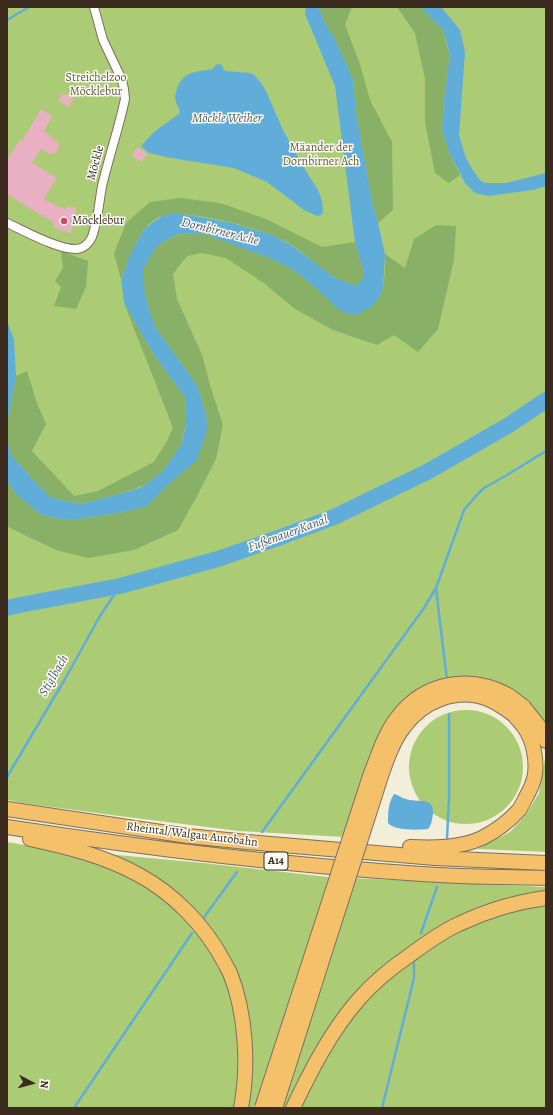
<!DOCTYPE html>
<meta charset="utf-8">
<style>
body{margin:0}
#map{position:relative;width:553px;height:1115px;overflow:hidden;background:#f2eed9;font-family:Alegreya,serif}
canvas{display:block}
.frame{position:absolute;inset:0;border:8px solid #3b2a1e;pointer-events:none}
.north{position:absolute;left:12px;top:1063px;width:40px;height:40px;-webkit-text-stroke:3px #fdfcf7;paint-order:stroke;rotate:96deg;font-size:11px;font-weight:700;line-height:16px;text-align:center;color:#3b2a1e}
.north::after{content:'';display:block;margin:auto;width:14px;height:18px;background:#3b2a1e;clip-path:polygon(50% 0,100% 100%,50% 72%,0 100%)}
</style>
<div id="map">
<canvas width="553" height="1115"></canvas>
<div class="frame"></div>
<div class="north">N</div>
</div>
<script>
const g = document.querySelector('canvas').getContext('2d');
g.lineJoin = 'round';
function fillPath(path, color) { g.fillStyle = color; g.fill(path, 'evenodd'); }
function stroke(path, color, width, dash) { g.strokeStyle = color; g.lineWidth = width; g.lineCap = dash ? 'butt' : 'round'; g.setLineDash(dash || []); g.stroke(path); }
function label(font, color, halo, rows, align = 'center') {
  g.font = font + ' Alegreya,serif'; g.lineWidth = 3; g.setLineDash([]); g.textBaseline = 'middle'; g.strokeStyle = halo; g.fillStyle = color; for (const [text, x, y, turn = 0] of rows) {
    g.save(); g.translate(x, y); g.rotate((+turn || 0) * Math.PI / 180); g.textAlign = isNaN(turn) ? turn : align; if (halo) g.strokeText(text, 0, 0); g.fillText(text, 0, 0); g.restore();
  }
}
fillPath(new Path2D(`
 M 7,7 L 546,7 L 546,733 L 435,683 L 344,837 L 239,831 L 127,817 L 22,803 L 7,800 Z
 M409 767a57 57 0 1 1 114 0a57 57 0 1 1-114 0Z
 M 546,753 L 546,852 L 477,849 L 510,832 L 525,816 L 539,793 Z
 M 7,842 L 42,848 L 203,863 L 328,877 L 546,887 L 546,1108 L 7,1108 Z`), '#abcc75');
fillPath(new Path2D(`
 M 319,7 L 354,7 L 351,9 L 345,25 L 360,64 L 370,100 L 392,142 L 393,210 L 378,223 L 372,202 L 356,112 L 353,79 L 335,39 L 325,23 L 319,8 Z
 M 397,7 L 421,7 L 443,30 L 450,56 L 444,100 L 442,130 L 450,154 L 460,175 L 449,183 L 435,173 L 425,122 L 425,79 L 415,33 Z
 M 180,198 L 220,203 L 266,219 L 322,247 L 355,242 L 364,273 L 364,277 C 362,281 358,286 353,285 C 332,281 309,257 292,245 C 270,231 188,208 163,216 C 157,217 150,223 146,227 C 143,230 141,235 139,238 C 132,251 126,265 121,279 L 114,254 L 126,223 L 150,202 Z
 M 436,225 L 456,226 L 454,260 L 438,329 L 418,352 L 394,335 L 377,345 L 333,330 L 295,309 L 265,284 L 226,258 L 202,253 L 187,256 L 173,274 L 177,299 L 202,355 L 210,385 L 223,425 L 216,459 L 196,498 L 178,530 L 134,550 L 88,558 L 56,550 L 10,528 L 7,525 L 7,480 L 15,493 L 28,504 L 40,514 L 55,518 L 69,520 L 85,518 L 124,512 L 147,506 L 171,482 L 208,425 L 203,404 L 197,385 L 155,327 L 145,296 L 143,282 L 143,268 L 150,256 L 158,245 L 179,234 L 202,233 L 242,247 L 275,260 L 295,271 L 316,288 L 354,315 C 386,304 385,284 385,254 L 405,268 L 414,239 Z
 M 61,251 L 88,261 L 86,287 L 76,309 L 54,306 L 61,287 L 55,281 L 63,268 Z
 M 124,303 L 153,353 L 185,397 L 186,422 L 181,445 L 163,471 L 148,483 L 130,491 L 82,504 L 65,501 L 50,497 L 37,484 L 11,455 L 7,440 L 7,424 L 16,376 L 27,371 L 38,406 L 46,424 L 32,451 L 74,496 L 98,491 L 154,462 L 167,441 L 173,428 Z`), '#88b066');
fillPath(new Path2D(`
 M 306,7 L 319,7 L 319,8 L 325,23 L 335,39 L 353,79 L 356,112 L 372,202 L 378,223 L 385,254 L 383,288 L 378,299 L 370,308 L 362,312 L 354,315 L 345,313 L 337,308 L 316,288 L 295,271 L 275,260 L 202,233 L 178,234 L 158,245 L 150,256 L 144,268 L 144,282 L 145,296 L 155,327 L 197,385 L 203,404 L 208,425 L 203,443 L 196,461 L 171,482 L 147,506 L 124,512 L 85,518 L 69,520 L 55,518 L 40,514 L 28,504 L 15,493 L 7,480 L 7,427 L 7,440 L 11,455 L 37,484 L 50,497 L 65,501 L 82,504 L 130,491 L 139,488 L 148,483 L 163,471 L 181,445 L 184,434 L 186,422 L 185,397 L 153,353 L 124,303 L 121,279 L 131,253 L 145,228 L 162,216 L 171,214 L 181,214 L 195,216 L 231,223 L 272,235 L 291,245 L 335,278 L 354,285 L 358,284 L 364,277 L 364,273 L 355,242 L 335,86 L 305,14 Z
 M 421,7 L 441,7 L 460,30 L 465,52 L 459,135 L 466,158 L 472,169 L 480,180 L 485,183 L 506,183 L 546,173 L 546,186 L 533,190 L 488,196 L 475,193 L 465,183 L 450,154 L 442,130 L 444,100 L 450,56 L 447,43 L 443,30 Z
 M 219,64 L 222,65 L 224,70 L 226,71 L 250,73 L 254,75 L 262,84 L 267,93 L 275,112 L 284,132 L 303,166 L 318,190 L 322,201 L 323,212 L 321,215 L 317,216 L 304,210 L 267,182 L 234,168 L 171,158 L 149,153 L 141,146 L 154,132 L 180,113 C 179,108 176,103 175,98 C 175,95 176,92 177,89 C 183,71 196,72 213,69 L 216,65 Z
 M 7,321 L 14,340 L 16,376 L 7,424 Z
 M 394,794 C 399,795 401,798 406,799 C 416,803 435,796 433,814 C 432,819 432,824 428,829 C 419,830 394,831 388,823 C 388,813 388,803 394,794 Z`), '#61adda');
stroke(new Path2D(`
 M 7,20 L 29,7
 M 436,589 L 447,680
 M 7,777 L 65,679 L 100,616 L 120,586
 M 262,832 L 424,608 L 436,588 L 464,510 L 475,497 L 484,488 L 507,475 L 546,451
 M 447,838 L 449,799 L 449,714
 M 202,920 L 237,872
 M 421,933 L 437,887
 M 74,1108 L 192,933
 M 382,1108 L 414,978 L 414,963`), '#61adda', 2.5);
stroke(new Path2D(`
 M 7,608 L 20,605 L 120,586 L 218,559 L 278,538 L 334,517 L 427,472 L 509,425 L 546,400`), '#61adda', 16);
fillPath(new Path2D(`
 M 63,93 L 74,99 L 69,107 L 58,101 Z
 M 41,109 L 52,116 L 44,131 L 49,135 L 49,136 L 58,142 L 59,148 L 55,153 L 50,154 L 41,149 L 32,163 L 57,178 L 44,199 L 57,206 L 67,209 L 68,206 L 76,208 L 71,233 L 56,229 L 57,228 L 53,227 L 54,223 L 7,194 L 7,160 L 20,139 L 22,141 Z
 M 137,147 L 147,154 L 142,162 L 132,156 Z`), '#e9afc2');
const street = new Path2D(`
 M 7,223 C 23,230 65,254 81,248 C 86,246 90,241 92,237 C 98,220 99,203 102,186 C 108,161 116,136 122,112 L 125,99 L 124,89 L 122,80 L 103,40 L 94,7`);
const highway = new Path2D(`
 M 523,706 L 539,726 L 546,741
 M 7,809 L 188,836 L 247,842 L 435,858 L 546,863
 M 7,827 C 144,848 283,865 422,874 C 463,877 505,877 546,878
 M 30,839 C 67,847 105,856 139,875 C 174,894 204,925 223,960 C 225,964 228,969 230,973 C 246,1013 249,1066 241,1108
 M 410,847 C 434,848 460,848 482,838 C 496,831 509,821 519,810 C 521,807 523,803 525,799 C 529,792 534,782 535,774 C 537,758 533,740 524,727 C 521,723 517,719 514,715
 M 293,1108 C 311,1070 331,1031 359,999 C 374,982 391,968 410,955 C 425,944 441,932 459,924 C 486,911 516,902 546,898`);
stroke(street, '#7b6f5f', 10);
stroke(highway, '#7b6f5f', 16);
stroke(street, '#fff', 8);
stroke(highway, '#f4c16a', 14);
const highwayBridge = new Path2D(`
 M 262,1108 L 370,776 C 378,756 384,735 397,718 C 424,682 469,674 508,695 C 513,698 518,703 523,706
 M 275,1108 L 381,776 C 387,759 393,741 404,727 C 423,701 457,687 488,699 C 498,703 506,709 514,715`);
stroke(highwayBridge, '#7b6f5f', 16, []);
stroke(highwayBridge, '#f4c16a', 14);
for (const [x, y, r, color] of [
 [64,221,4,"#d1495b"]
]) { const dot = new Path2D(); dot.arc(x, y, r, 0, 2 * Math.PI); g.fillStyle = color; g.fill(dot); stroke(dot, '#fdfcf7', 1.5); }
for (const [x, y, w] of [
 [276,861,24]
]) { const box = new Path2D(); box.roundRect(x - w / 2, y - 9, w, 18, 3); g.fillStyle = '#fdfcf7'; g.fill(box); stroke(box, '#3b2a1e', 1); }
label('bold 11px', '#3b2a1e', null, [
 ["A14",276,861]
]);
label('12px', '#5d5b38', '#fdfcf7', [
 ["Streichelzoo",96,78],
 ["Möcklebur",96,92],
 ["Mäander der",321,148],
 ["Dornbirner Ach",321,162]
]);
label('12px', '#3b2a1e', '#fdfcf7', [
 ["Möckle",96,163,-75],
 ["Rheintal/Walgau Autobahn",192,835,7]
]);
label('12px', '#3b2a1e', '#fdfcf7', [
 ["Möcklebur",72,221]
], 'left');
label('italic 13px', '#4a5e69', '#fdfcf7', [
 ["Möckle Weiher",227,119],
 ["Dornbirner Ache",220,232,14],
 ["Fußenauer Kanal",288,534,-20],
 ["Stiglbach",54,676,-60]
]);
</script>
